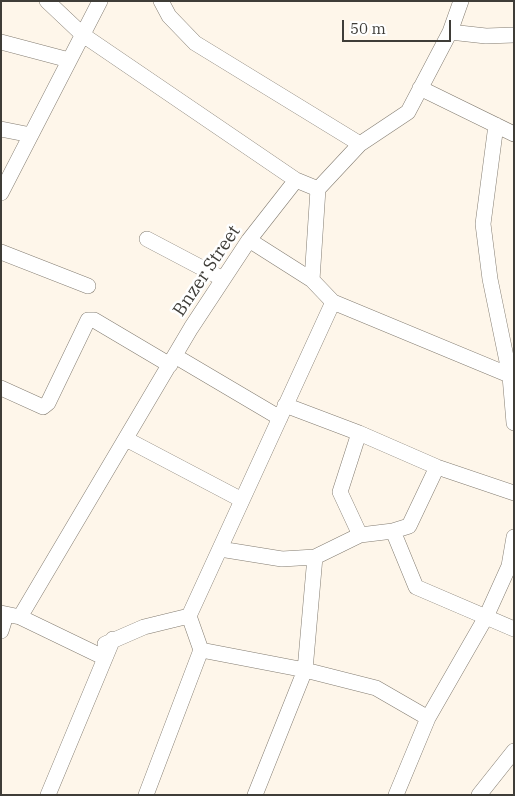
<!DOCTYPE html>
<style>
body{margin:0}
#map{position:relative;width:515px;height:796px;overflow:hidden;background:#fef6ea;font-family:"IBM Plex Serif",serif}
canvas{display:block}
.frame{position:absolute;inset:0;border:2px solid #3f3d38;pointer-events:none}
.scale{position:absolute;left:342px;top:20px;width:109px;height:22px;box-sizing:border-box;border:2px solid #3f3d38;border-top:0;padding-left:6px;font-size:15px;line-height:18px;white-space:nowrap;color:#3f3d38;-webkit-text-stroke:4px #fff;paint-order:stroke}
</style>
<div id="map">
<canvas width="515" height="796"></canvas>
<div class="frame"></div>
<div class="scale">50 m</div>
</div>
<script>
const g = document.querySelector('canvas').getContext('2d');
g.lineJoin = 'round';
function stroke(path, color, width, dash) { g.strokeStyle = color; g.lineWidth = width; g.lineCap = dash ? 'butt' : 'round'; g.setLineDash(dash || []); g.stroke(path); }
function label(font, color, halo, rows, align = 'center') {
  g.font = font + ' "IBM Plex Serif",serif'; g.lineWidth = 5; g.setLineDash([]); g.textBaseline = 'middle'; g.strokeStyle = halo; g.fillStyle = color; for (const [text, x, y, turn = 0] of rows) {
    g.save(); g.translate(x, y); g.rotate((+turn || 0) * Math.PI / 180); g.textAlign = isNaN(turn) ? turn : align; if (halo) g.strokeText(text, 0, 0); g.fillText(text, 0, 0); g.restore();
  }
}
const minor = new Path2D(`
 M 47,1 L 83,35 L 296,180
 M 161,1 L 169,16 L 195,43 L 360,144
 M 450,32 L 486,36 L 514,35
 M 1,42 L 69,60
 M 420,88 L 514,134
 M 496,125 L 483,224 L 490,279 L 510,376 L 514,423
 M 1,129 L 31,135
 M 1,193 L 100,1
 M 147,239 L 223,279
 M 249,240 L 312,280 L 333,302 L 514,377
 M 1,252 L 88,286
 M 312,280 L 318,189
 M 175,356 L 280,418
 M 1,388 L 43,407 L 48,403 L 88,320 L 94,320 L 170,365
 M 285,405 L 359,433 L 340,492 L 360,535
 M 359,433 L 437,467 L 514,493
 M 126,439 L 242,500
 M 393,531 L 416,587 L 514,629
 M 220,549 L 282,559 L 315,557 L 360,535 L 393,531 L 409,526 L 437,467
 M 1,613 L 20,617 L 105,658
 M 20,617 L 191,328 L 249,240 L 296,180 L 318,189 L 360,144 L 408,112 L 450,32 L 461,1
 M 1,631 L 6,615
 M 105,644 L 144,627 L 189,616
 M 201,650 L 305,670 L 376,688 L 428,718
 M 48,795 L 113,639
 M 146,795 L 201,650 L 189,616 L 333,302
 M 255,795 L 305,670 L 315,557
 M 396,795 L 428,718 L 486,617 L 509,566 L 514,537
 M 479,795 L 514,751`);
stroke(minor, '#837c71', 16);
stroke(minor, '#fff', 15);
label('18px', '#3f3d38', '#fff', [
 ["Bnzer Street",207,271,-56]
]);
</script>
